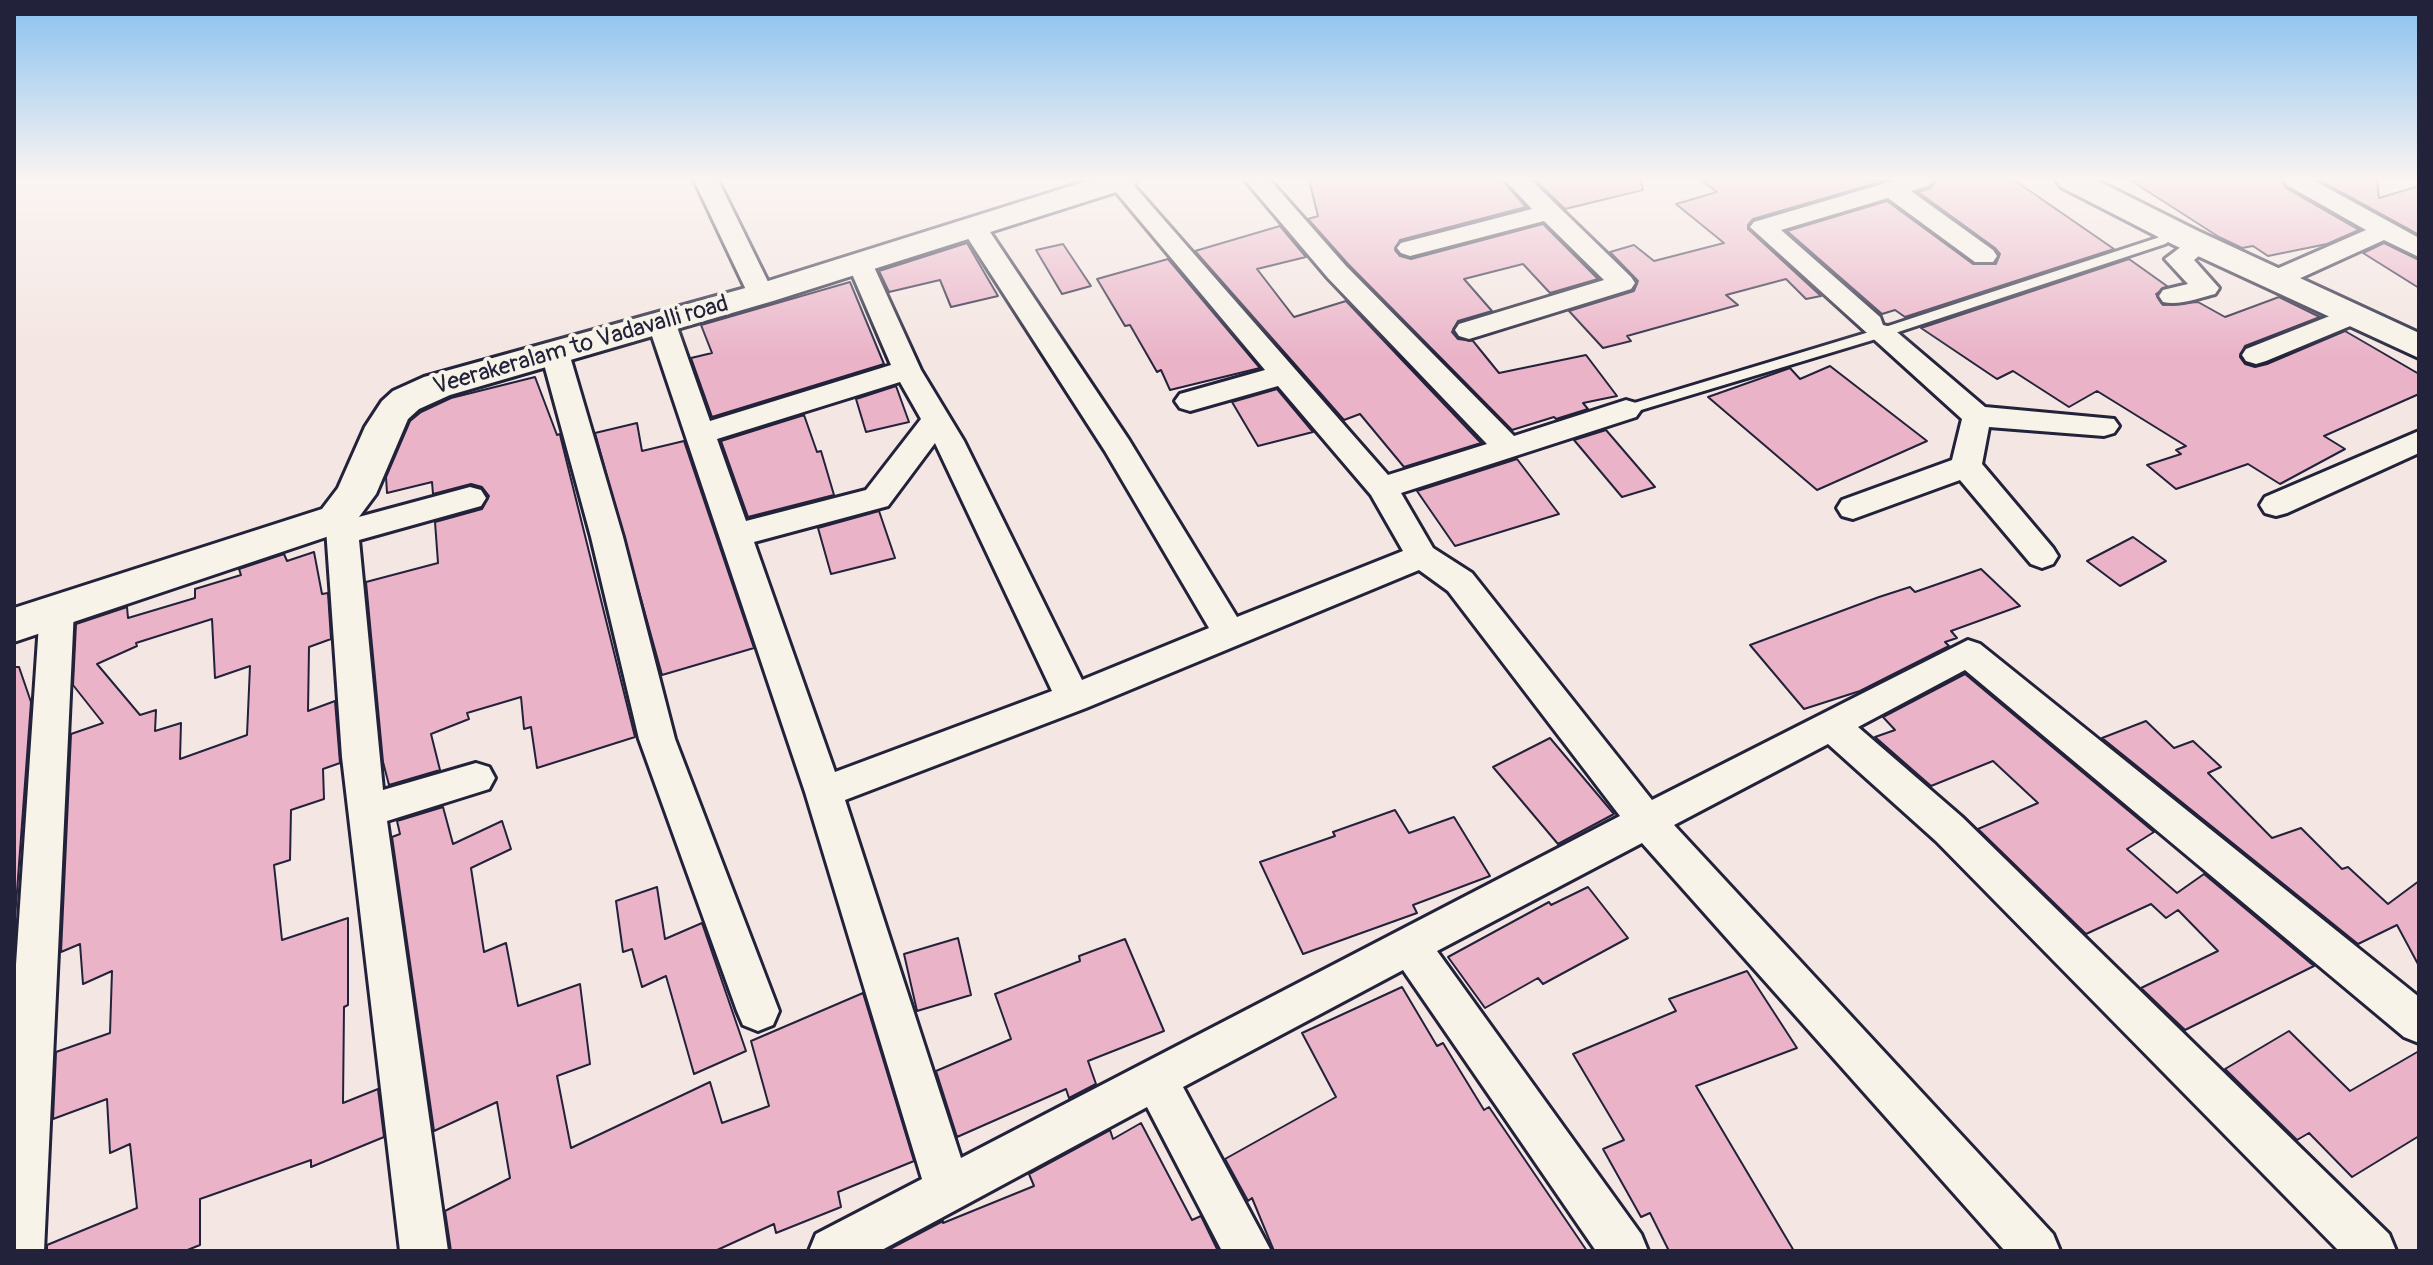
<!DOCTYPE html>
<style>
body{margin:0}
#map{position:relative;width:2433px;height:1265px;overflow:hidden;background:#f4e6e2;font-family:Pangolin,sans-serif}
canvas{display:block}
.frame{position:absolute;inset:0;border:16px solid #22223b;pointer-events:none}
</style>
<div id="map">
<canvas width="2433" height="1265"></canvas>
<div class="frame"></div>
</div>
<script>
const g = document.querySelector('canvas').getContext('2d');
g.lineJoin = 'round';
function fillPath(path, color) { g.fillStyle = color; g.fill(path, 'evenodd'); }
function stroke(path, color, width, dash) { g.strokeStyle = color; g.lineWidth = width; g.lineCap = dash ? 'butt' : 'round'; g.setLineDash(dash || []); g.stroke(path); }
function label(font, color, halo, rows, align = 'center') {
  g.font = font + ' Pangolin,sans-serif'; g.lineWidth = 8; g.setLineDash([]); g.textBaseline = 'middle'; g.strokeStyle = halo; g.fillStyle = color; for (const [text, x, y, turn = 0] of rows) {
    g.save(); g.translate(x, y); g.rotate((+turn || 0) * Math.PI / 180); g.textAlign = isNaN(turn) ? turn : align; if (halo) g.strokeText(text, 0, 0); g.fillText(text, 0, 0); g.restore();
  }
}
const building = new Path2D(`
 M 1309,180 L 1502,180 L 1526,207 L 1400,240 L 1395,250 L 1400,256 L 1411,259 L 1543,224 L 1598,279 L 1550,293 L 1523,264 L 1464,279 L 1492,311 L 1458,321 L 1452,332 L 1458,339 L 1473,341 L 1499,373 L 1586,355 L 1617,396 L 1583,403 L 1588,409 L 1556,419 L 1554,417 L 1512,430 L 1348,264 L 1308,219 L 1318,216 Z
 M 1535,180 L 1641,180 L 1643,190 L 1565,209 Z
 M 1701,180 L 1887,180 L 1753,219 L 1748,225 L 1748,229 L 1821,296 L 1806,299 L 1786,279 L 1726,295 L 1738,305 L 1627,336 L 1631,341 L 1603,348 L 1569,311 L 1634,291 L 1638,281 L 1610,252 L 1634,245 L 1654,261 L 1724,243 L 1676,204 L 1717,192 Z
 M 1936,180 L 2014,180 L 2114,249 L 1905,317 L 1895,310 L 1882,314 L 1787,231 L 1887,201 L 1973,264 L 1996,264 L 2000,254 L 1995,248 L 1918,192 L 1931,188 Z
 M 2130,180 L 2281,180 L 2286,188 L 2359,230 L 2327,244 L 2268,256 L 2253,246 L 2242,248 L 2219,237 Z
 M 2319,180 L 2377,180 L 2379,198 L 2419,186 L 2419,235 Z
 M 1280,226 L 1306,257 L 1257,269 L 1294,317 L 1346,301 L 1481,443 L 1404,467 L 1360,414 L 1344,420 L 1195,251 Z
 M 967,243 L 998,296 L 951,307 L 940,280 L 889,292 L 879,271 Z
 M 2384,243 L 2419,260 L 2419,288 L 2363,253 Z
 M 1063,244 L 1091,286 L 1062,294 L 1036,250 Z
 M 1168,259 L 1260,368 L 1170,390 L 1161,370 L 1157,372 L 1130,325 L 1125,326 L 1097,279 Z
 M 2129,259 L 2167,286 L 2156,294 L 2163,305 L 2198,302 L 2225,317 L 2279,297 L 2320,317 L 2245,346 L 2240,357 L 2245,364 L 2255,367 L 2267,364 L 2345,331 L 2419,374 L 2419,394 L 2324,436 L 2345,449 L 2280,484 L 2248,464 L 2176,489 L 2147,465 L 2181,454 L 2176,450 L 2186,446 L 2097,391 L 2069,407 L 2013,371 L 1997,379 L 1921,328 Z
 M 850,282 L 884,364 L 712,417 L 691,358 L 712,353 L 701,325 Z
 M 1830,366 L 1927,441 L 1817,490 L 1708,397 L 1790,368 L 1800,379 Z
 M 535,377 L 557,435 L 560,434 L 561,439 L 635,737 L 537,768 L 531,727 L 524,729 L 521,697 L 467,713 L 469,719 L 431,734 L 440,770 L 389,785 L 383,762 L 366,582 L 438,563 L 435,522 L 482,509 L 489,496 L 482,487 L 471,484 L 433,494 L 432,482 L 387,493 L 386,477 L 410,421 L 421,412 L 451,398 Z
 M 896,386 L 909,422 L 866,432 L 856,399 Z
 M 1277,389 L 1313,432 L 1258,446 L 1232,402 Z
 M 804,415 L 817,452 L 821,451 L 834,495 L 748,517 L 721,441 Z
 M 637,423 L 642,451 L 684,441 L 754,648 L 662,675 L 595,433 Z
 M 1606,430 L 1655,487 L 1622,497 L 1574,440 Z
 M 1517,459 L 1559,514 L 1455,546 L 1417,491 Z
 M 879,511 L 895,558 L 831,574 L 818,528 Z
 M 2133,537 L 2166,561 L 2120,586 L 2087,561 Z
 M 314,552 L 322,594 L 328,593 L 331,639 L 309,647 L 308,711 L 335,701 L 340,763 L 323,769 L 324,799 L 291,810 L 290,860 L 274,865 L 282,940 L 348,918 L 348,1005 L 344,1007 L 343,1103 L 378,1089 L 384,1137 L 311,1167 L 311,1160 L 200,1199 L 200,1245 L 185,1251 L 47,1251 L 47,1245 L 137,1208 L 130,1144 L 110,1153 L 107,1099 L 53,1119 L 56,1052 L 110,1033 L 112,971 L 83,984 L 80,944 L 61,952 L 71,734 L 103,723 L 73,685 L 76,624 L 127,607 L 128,618 L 195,598 L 195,589 L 241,575 L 239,569 L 284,554 L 287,561 ZM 212,619 L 215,678 L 250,666 L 247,735 L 180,759 L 181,723 L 155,731 L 156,710 L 140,715 L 97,664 L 137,646 L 136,643 Z
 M 1981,569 L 2020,606 L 1951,631 L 1957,638 L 1945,642 L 1949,646 L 1860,691 L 1804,709 L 1750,645 L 1879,597 L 1910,587 L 1915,592 Z
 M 14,667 L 19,667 L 31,702 L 14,932 Z
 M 1965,674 L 2154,832 L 2127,849 L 2177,893 L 2204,874 L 2314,966 L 2185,1030 L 2141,988 L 2218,951 L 2178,910 L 2166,918 L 2151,904 L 2086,934 L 1978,829 L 2038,803 L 1993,761 L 1931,786 L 1875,737 L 1895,730 L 1883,717 Z
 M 2146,721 L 2174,748 L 2193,741 L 2221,767 L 2208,773 L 2272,838 L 2301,828 L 2342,869 L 2348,867 L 2388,904 L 2419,881 L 2419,966 L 2397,925 L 2358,944 L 2102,738 Z
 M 1550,738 L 1614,814 L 1558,844 L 1493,767 Z
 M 443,807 L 453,844 L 502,821 L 511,849 L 471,868 L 484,952 L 506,943 L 518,1006 L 580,984 L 590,1064 L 557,1076 L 571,1148 L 710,1082 L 722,1123 L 769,1106 L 751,1041 L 863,993 L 914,1161 L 838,1192 L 841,1207 L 776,1233 L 774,1224 L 715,1251 L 451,1251 L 445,1211 L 510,1178 L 497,1102 L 434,1131 L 392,837 L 400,834 L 397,821 Z
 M 1395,810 L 1409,833 L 1454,817 L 1490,876 L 1413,905 L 1417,913 L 1303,954 L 1260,862 L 1335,836 L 1333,832 Z
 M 657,887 L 665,939 L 702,923 L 746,1051 L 694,1074 L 666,976 L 642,987 L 632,949 L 623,952 L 616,901 Z
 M 1588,887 L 1628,938 L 1543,984 L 1538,978 L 1485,1008 L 1448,957 L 1549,902 L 1551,905 Z
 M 958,938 L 971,995 L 917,1011 L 904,954 Z
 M 1125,939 L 1164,1031 L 1088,1061 L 1096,1084 L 1069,1098 L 1066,1089 L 957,1137 L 936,1071 L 1011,1039 L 995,994 L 1080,961 L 1079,956 Z
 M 1747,971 L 1797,1048 L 1696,1086 L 1794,1251 L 1669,1251 L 1650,1213 L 1641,1217 L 1603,1149 L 1624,1140 L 1573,1054 L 1676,1011 L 1669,999 Z
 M 1402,987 L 1437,1046 L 1443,1043 L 1484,1110 L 1489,1107 L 1587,1251 L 1274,1251 L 1252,1198 L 1248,1201 L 1225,1159 L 1336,1097 L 1302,1033 Z
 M 2289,1031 L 2350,1091 L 2419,1051 L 2419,1136 L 2352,1177 L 2309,1133 L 2297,1140 L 2225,1069 Z
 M 1141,1123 L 1192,1220 L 1201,1216 L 1218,1251 L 886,1251 L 943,1221 L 943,1223 L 1034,1186 L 1029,1174 L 1110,1130 L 1113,1139 Z`);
fillPath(building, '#eab3c8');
stroke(building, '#22223b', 2);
const lane = new Path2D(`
 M 2175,229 L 2181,233 L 2165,244 L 1886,336 L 1631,413 L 1621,413 L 1619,410 L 1621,407 L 1876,330 L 2157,238 Z`);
const street = new Path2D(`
 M 694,180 L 718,180 L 774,294 L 770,300 L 752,300 L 748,294 Z
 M 1106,180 L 1129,180 L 1388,475 L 1487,444 L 1328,278 L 1245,180 L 1270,180 L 1346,266 L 1514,436 L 1626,400 L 1636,403 L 1641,410 L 1636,417 L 1401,493 L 1433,548 L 1472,573 L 1652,800 L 1968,640 L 1980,644 L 2419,997 L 2419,1043 L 2404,1037 L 1965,670 L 1858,727 L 1962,817 L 2389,1234 L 2396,1251 L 2339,1251 L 1936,841 L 1828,744 L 1674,825 L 2053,1234 L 2060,1251 L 2005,1251 L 1642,843 L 1437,951 L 1641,1234 L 1648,1251 L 1596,1251 L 1403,970 L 1183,1087 L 1271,1251 L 1222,1251 L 1147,1107 L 880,1251 L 809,1251 L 816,1234 L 922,1179 L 805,792 L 648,324 L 652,318 L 662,316 L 672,318 L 676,324 L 710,421 L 891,365 L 847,262 L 851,256 L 869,256 L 921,370 L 964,441 L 1082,680 L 1209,628 L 1105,451 L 960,226 L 964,221 L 982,221 L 986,226 L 1129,440 L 1237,617 L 1403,551 L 1371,495 L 1278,386 L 1190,411 L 1180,408 L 1175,401 L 1180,394 L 1265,370 ZM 900,382 L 921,419 L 866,490 L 746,521 L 717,439 ZM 935,443 L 1052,691 L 835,772 L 754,542 L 888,506 ZM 1419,570 L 1448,591 L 1620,816 L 961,1158 L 845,800 L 1086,708 Z
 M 1505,180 L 1531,180 L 1631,277 L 1635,283 L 1631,289 L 1479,336 L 1469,339 L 1459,336 L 1455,330 L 1459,324 L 1604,280 L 1544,221 L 1410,256 L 1401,253 L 1397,248 L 1401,243 L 1532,209 Z
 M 1896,180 L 1933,180 L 1930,185 L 1911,191 L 1993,250 L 1997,256 L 1993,262 L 1975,262 L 1888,198 L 1781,230 L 1880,317 L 1883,325 L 1891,327 L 1985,407 L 2114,419 L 2119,426 L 2114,433 L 2104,436 L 1989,427 L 1982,464 L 2053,548 L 2058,556 L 2053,564 L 2042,568 L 2031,564 L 1960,480 L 1853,519 L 1842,516 L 1837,508 L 1842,500 L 1952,460 L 1962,419 L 1750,227 L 1754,222 Z
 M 2284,180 L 2313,180 L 2419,238 L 2419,257 L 2384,240 L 2283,286 L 2265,286 L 2261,280 L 2265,274 L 2366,230 L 2287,185 Z
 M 2199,237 L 2208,240 L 2212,245 L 2194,260 L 2219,288 L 2215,294 C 2199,298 2179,306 2163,302 L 2159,296 L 2163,290 L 2188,284 L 2165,259 L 2190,240 Z
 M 2350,308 L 2360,310 L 2364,316 L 2360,322 L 2266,361 L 2256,364 L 2246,361 L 2242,355 L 2246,349 Z
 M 555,344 L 565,347 L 569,353 L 623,537 L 675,739 L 779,1011 L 773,1025 L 758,1031 L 743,1025 L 737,1011 L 639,739 L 591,537 L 541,353 L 545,347 Z
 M 2419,431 L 2419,453 L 2287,513 L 2276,516 L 2265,513 L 2260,505 L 2265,497 Z
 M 470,487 L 481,490 L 486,498 L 481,506 L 359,540 L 383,790 L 476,763 L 489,767 L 495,778 L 489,789 L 387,821 L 448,1251 L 400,1251 L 342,757 L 326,528 L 320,519 L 325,511 C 337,507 346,508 355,518 Z
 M 57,596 L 69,600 L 74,609 L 44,1251 L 14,1251 L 14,994 L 40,609 L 45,600 Z`);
const secondary = new Path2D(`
 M 1090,180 L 1137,180 L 1132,187 L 773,301 L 450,395 L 419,409 L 408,419 L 376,494 L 350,529 L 14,642 L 14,608 L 322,509 L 338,488 L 365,427 L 382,401 L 393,391 L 424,377 L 749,287 Z
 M 2056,180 L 2096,180 L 2198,231 L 2419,333 L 2419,358 L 2174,245 L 2061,187 Z`);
stroke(lane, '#22223b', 6);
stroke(street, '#22223b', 6);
stroke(secondary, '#22223b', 6);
fillPath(lane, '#f7f3e8');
fillPath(street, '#f7f3e8');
fillPath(secondary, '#f7f3e8');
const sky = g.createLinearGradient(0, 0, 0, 357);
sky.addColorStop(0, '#89c1ef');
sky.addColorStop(0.5, '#faf4f2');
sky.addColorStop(1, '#faf4f200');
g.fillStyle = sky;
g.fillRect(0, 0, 2433, 357);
label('24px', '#22223b', '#f7f3e8', [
 ["Veerakeralam to Vadavalli road",581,346,-16]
]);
</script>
